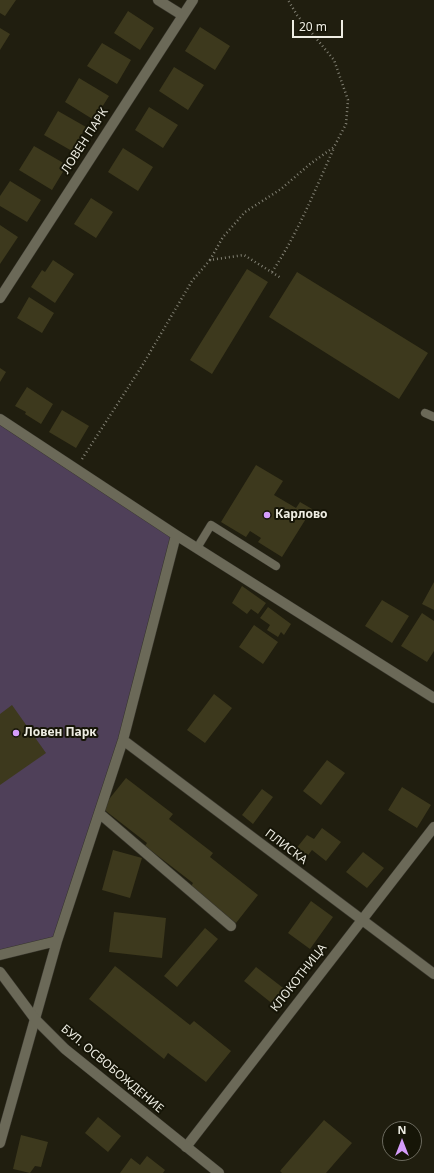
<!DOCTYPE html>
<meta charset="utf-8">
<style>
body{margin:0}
#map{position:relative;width:434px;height:1173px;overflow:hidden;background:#201e0f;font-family:"Noto Sans",sans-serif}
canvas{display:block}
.north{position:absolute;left:382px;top:1121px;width:40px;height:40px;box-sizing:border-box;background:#161507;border:1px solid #6c6b5f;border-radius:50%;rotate:0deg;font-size:11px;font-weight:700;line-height:16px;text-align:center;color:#eeede3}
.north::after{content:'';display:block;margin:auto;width:14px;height:18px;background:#d59cfb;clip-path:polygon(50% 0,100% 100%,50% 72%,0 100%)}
.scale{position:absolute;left:292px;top:20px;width:51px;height:18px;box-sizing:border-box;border:2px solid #eeede3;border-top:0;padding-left:5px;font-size:12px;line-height:14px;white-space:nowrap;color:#eeede3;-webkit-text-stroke:3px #161507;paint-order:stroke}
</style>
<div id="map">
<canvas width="434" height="1173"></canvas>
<div class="north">N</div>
<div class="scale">20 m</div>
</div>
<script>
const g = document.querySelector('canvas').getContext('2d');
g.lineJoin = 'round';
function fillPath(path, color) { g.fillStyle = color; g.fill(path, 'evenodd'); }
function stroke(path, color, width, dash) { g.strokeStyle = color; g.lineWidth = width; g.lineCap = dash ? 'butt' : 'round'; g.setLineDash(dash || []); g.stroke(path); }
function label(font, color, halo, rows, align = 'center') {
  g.font = font + ' "Noto Sans",sans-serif'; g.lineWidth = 4; g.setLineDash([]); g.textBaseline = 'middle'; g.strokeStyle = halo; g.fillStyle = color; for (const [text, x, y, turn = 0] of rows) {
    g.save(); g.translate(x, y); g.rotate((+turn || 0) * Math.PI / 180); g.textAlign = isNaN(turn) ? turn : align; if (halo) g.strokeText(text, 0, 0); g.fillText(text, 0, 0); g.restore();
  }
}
fillPath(new Path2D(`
 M 0,419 L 176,535 L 123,740 L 57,941 L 0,955 Z`), '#4f4059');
fillPath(new Path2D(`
 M 0,0 L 16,0 L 5,16 L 0,13 Z
 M 128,11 L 154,28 L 140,50 L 114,33 Z
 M 200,27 L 230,46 L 215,70 L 185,51 Z
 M 0,28 L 10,34 L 0,50 Z
 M 102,43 L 131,60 L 117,84 L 87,66 Z
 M 174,67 L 204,85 L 188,110 L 159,91 Z
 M 79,78 L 109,96 L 94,120 L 65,102 Z
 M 149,107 L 178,125 L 163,148 L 135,130 Z
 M 58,111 L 86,127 L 72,151 L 44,135 Z
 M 34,146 L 67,165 L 52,190 L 19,170 Z
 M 123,148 L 153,167 L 138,191 L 108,172 Z
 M 10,181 L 41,200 L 27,222 L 0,206 L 0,196 Z
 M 91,198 L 113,212 L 96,238 L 74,224 Z
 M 0,225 L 18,237 L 0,264 Z
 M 53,260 L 74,274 L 55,303 L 31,287 L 42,270 L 45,272 Z
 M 247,269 L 268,282 L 212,374 L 190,360 Z
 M 297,272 L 428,353 L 399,399 L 269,317 Z
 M 29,297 L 54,313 L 42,333 L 17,318 Z
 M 0,368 L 6,372 L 0,382 Z
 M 27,387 L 53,404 L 41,424 L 25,414 L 26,412 L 15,406 Z
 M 62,410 L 89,426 L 76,448 L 49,432 Z
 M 256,465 L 283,481 L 274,495 L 296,508 L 300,502 L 312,509 L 282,557 L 258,542 L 261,538 L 250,531 L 246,537 L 221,522 Z
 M 434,582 L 434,610 L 422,604 Z
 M 242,586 L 266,603 L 258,614 L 251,609 L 247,614 L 232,603 Z
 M 382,600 L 409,616 L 392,643 L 365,626 Z
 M 268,607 L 291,624 L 284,635 L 281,632 L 278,637 L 267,630 L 270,625 L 260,618 Z
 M 422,613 L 434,621 L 434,651 L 427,662 L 401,646 Z
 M 254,625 L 278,642 L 263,664 L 239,647 Z
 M 214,694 L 232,708 L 205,743 L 187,730 Z
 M 12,705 L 46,753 L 0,785 L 0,714 Z
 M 327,760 L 345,773 L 321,805 L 303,791 Z
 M 126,778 L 173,814 L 169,819 L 213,853 L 210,857 L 258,895 L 236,923 L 190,888 L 193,883 L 145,846 L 147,843 L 102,808 Z
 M 402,787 L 431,805 L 417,828 L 388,810 Z
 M 262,789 L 273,797 L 253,824 L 242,815 Z
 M 322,828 L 341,842 L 326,861 L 312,850 L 302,863 L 291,855 L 307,835 L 314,839 Z
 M 113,850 L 142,858 L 130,898 L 102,890 Z
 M 363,852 L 384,868 L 367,888 L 346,872 Z
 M 311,901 L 333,917 L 310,949 L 288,933 Z
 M 114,912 L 166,918 L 162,958 L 109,952 Z
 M 205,928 L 218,939 L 177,987 L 164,976 Z
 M 115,966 L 190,1025 L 194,1021 L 231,1051 L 206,1082 L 168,1053 L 164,1059 L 89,999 Z
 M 256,967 L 291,994 L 279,1009 L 244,981 Z
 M 98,1117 L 121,1136 L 108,1152 L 85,1133 Z
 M 324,1120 L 352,1143 L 326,1173 L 282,1173 L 280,1171 Z
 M 21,1135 L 48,1142 L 41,1167 L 35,1166 L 30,1173 L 13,1169 Z
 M 147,1156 L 165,1170 L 163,1173 L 120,1173 L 131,1158 L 140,1165 Z`), '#3d391d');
const lane = new Path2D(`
 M 425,413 L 434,417
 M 197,548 L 211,525 L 276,566`);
const street = new Path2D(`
 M 158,0 L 182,15
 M 0,298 L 193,0
 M 0,419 L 176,535 L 434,698
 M 123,740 L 434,974
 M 99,813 L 231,926
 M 0,955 L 57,941
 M 0,1143 L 57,941 L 123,740 L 176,535
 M 186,1147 L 434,827`);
const secondary = new Path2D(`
 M 0,972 L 35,1019 L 65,1049 L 219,1173`);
stroke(lane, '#38362d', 9);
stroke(street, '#38362d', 11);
stroke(secondary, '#38362d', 11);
stroke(new Path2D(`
 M 210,260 L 223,237 L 245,212 L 281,189 L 310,164 L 334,147 L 346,124 L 348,100 L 334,60 L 297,15 L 288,0
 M 272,272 C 298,233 315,190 334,148
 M 82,459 L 142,366 L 192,281 L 210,260 L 244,255 L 281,278`), '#828174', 2.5, [1, 3]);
stroke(lane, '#6b6958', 8);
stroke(street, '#6b6958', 10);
stroke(secondary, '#6b6958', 10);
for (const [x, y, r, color] of [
 [267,515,4,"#d59cfb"],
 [16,733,4,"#d59cfb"]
]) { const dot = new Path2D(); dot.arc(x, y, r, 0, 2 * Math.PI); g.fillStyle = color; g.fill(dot); stroke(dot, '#161507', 1.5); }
label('12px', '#eeede3', '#161507', [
 ["ЛОВЕН ПАРК",85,141,-57],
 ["ПЛИСКА",286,847,37],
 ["КЛОКОТНИЦА",299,978,-52],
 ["БУЛ. ОСВОБОЖДЕНИЕ",112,1069,40]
]);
label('bold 12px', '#eeede3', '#161507', [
 ["Карлово",275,515],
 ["Ловен Парк",24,733]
], 'left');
</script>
